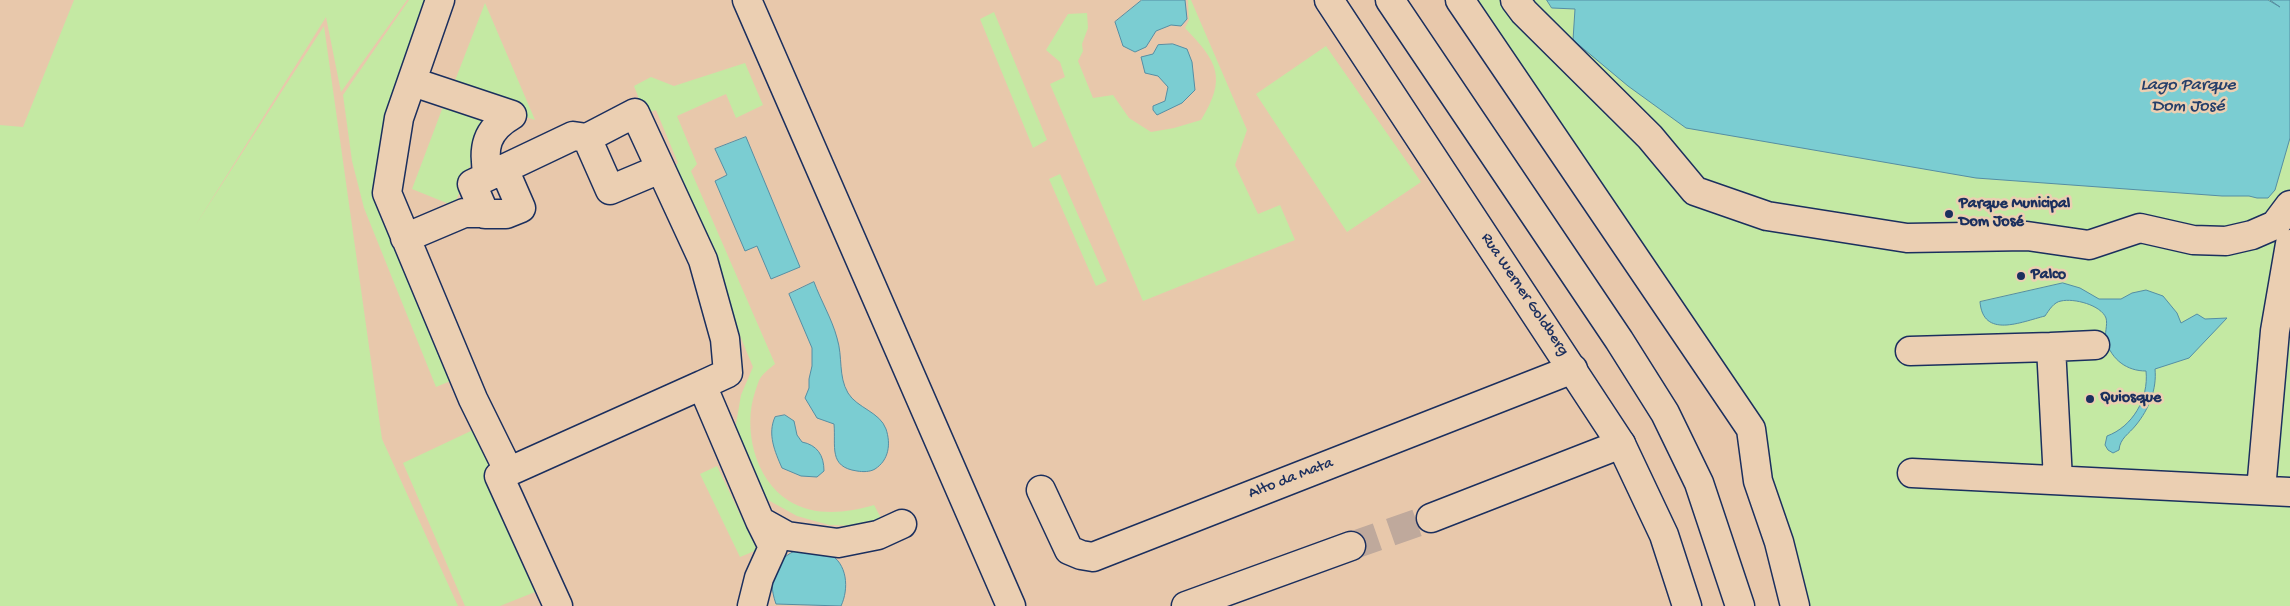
<!DOCTYPE html>
<meta charset="utf-8">
<style>
body{margin:0}
canvas{display:block;background:#e8c8ab}
</style>
<canvas width="2290" height="606"></canvas>
<script>
const g = document.querySelector('canvas').getContext('2d');
g.lineJoin = 'round';
function fillPath(path, color) { g.fillStyle = color; g.fill(path, 'evenodd'); }
function stroke(path, color, width, dash) { g.strokeStyle = color; g.lineWidth = width; g.lineCap = dash ? 'butt' : 'round'; g.setLineDash(dash || []); g.stroke(path); }
function label(font, color, halo, rows, align = 'center') {
  g.font = font + ' "Gochi Hand",sans-serif'; g.lineWidth = 5; g.setLineDash([]); g.textBaseline = 'middle'; g.strokeStyle = halo; g.fillStyle = color; for (const [text, x, y, turn = 0] of rows) {
    g.save(); g.translate(x, y); g.rotate((+turn || 0) * Math.PI / 180); g.textAlign = isNaN(turn) ? turn : align; if (halo) g.strokeText(text, 0, 0); g.fillText(text, 0, 0); g.restore();
  }
}
fillPath(new Path2D(`
 M 74,0 L 407,0 L 341,92 L 326,17 L 195,226 L 324,26 L 382,439 L 458,606 L 0,606 L 0,125 L 23,127 Z
 M 409,0 L 435,0 L 383,195 L 460,377 L 436,387 L 364,208 L 352,161 L 343,95 Z
 M 1188,0 L 1191,0 L 1247,130 L 1235,165 L 1258,214 L 1280,205 L 1295,240 L 1143,301 L 1050,84 L 1065,77 L 1060,62 L 1046,50 L 1068,14 L 1087,13 L 1088,28 L 1082,44 L 1083,51 L 1078,61 L 1093,98 L 1113,95 L 1129,118 L 1151,132 L 1174,128 L 1201,120 C 1227,78 1218,62 1185,28 L 1189,20 Z
 M 1463,0 L 2290,0 L 2290,606 L 1799,606 L 1753,428 Z
 M 485,3 L 535,120 L 451,91 Z
 M 994,12 L 1047,140 L 1033,148 L 980,19 Z
 M 1326,46 L 1421,182 L 1347,232 L 1256,94 Z
 M 745,63 L 763,105 L 736,118 L 726,94 L 677,116 L 697,164 L 691,171 L 775,364 C 770,368 764,373 761,377 C 758,381 757,387 755,392 C 743,428 754,479 789,501 C 815,517 847,513 874,505 L 881,518 L 862,526 L 829,525 L 797,516 L 768,500 L 748,469 L 735,430 L 741,395 L 753,367 L 671,169 L 678,163 L 656,110 L 645,114 L 634,86 L 651,77 L 674,86 Z
 M 447,96 L 491,113 L 454,206 L 412,189 Z
 M 1060,174 L 1107,281 L 1096,286 L 1049,179 Z
 M 473,430 L 545,588 L 500,606 L 465,606 L 403,463 Z
 M 717,466 L 757,550 L 740,557 L 700,474 Z`), '#c4e9a3');
const water = new Path2D(`
 M 1142,0 L 1185,0 L 1187,19 L 1181,26 L 1171,25 L 1156,31 L 1146,47 L 1135,52 L 1123,46 L 1115,22 Z
 M 1547,0 L 2268,0 L 2280,7 L 2270,0 L 2290,0 L 2290,138 L 2275,190 L 2268,198 L 2257,198 L 2249,196 L 2222,196 L 1976,178 L 1686,128 L 1628,86 L 1573,40 L 1575,9 L 1552,8 Z
 M 1173,44 L 1187,49 L 1192,62 L 1195,90 L 1182,103 L 1157,115 L 1153,110 L 1153,106 L 1165,101 L 1168,87 L 1158,76 L 1145,73 L 1141,57 L 1153,54 L 1158,45 Z
 M 746,137 L 800,267 L 771,279 L 757,246 L 745,251 L 715,181 L 727,175 L 715,149 Z
 M 814,282 C 821,301 832,319 837,338 C 843,357 838,376 848,393 C 857,408 880,412 886,429 C 891,444 889,460 875,469 C 870,472 863,472 857,471 C 828,467 836,446 834,424 L 817,418 L 805,398 L 809,388 L 809,379 L 812,366 L 812,348 L 789,294 Z
 M 2063,283 L 2080,288 L 2099,299 L 2121,299 L 2132,293 L 2146,290 L 2163,296 L 2177,313 L 2181,323 L 2197,314 L 2205,319 L 2227,318 L 2189,358 L 2155,369 C 2157,389 2149,409 2136,425 C 2129,434 2120,438 2119,450 L 2113,453 L 2108,450 L 2105,445 L 2107,436 C 2132,427 2149,399 2146,371 C 2127,371 2112,360 2106,341 C 2104,334 2108,325 2106,318 C 2101,305 2074,298 2061,301 C 2054,302 2049,310 2045,316 C 2021,322 1983,339 1980,302 Z
 M 785,415 L 794,421 L 797,435 L 802,442 C 817,445 824,455 824,471 L 817,477 L 801,476 L 782,468 C 775,452 767,434 775,417 Z
 M 805,547 C 812,549 822,550 828,553 C 848,563 849,589 841,606 L 776,604 C 766,576 775,556 805,547 Z`);
fillPath(water, '#7bcdd2');
stroke(water, '#558ea4', 1);
stroke(new Path2D(`
 M 1351,546 L 1431,518`), '#bfa99c', 28, [28, 14]);
const pedestrian = new Path2D(`
 M 440,0 L 399,118 L 387,193 L 473,399 L 509,472
 M 747,0 L 1011,606
 M 1460,0 L 1751,429 L 1758,481 L 1779,542 L 1795,606
 M 1515,0 L 1524,12 L 1650,137 L 1695,191 L 1767,216 L 1907,238 L 2027,236 L 2089,245 L 2140,228 L 2193,240 L 2226,241 L 2252,235 L 2275,225 L 2290,205
 M 413,82 L 512,115 C 486,130 482,148 488,176
 M 587,138 L 610,190 L 660,169
 M 504,169 L 521,208 L 506,214 L 485,214 L 472,184 L 573,136 L 587,138 L 635,113 L 703,260 L 725,339 L 728,373 L 702,385
 M 405,238 L 464,213 L 485,213
 M 2051,347 L 2095,345
 M 1910,351 L 2051,347 L 2058,480
 M 1912,473 L 2290,492
 M 2261,490 L 2275,331 L 2290,244
 M 1431,518 L 1621,444
 M 558,606 L 499,476 L 702,385 L 760,521 L 787,536 L 838,543 L 878,535 L 902,524
 M 752,606 L 759,578 L 773,547 L 760,521
 M 1186,606 L 1351,546`);
const minor = new Path2D(`
 M 1041,490 L 1069,550 L 1081,555 L 1093,557 L 1573,369`);
const primary = new Path2D(`
 M 1329,0 L 1621,444 L 1664,535 L 1687,606
 M 1390,0 L 1619,340 L 1665,413 L 1699,483 L 1740,606`);
stroke(pedestrian, '#1b2f5e', 31);
stroke(minor, '#1b2f5e', 31);
stroke(primary, '#1b2f5e', 31);
stroke(pedestrian, '#ebcfb2', 28);
stroke(minor, '#ebcfb2', 28);
stroke(primary, '#ebcfb2', 28);
for (const [x, y, r, color] of [
 [1949,214,5,"#1b2f5e"],
 [2021,276,5,"#1b2f5e"],
 [2090,399,5,"#1b2f5e"]
]) { const dot = new Path2D(); dot.arc(x, y, r, 0, 2 * Math.PI); g.fillStyle = color; g.fill(dot); stroke(dot, '#ebcfb2', 2); }
label('bold 16px', '#1b2f5e', '#ebcfb2', [
 ["Parque Municipal",1959,205],
 ["Dom José",1959,223],
 ["Palco",2031,276],
 ["Quiosque",2100,399]
], 'left');
label('16px', '#1b2f5e', '#ebcfb2', [
 ["Rua Werner Goldberg",1524,295,56],
 ["Alto da Mata",1291,479,-21]
]);
label('italic 18px', '#253f6a', '#ebcfb2', [
 ["Lago Parque",2188,86],
 ["Dom José",2188,107]
]);
</script>
